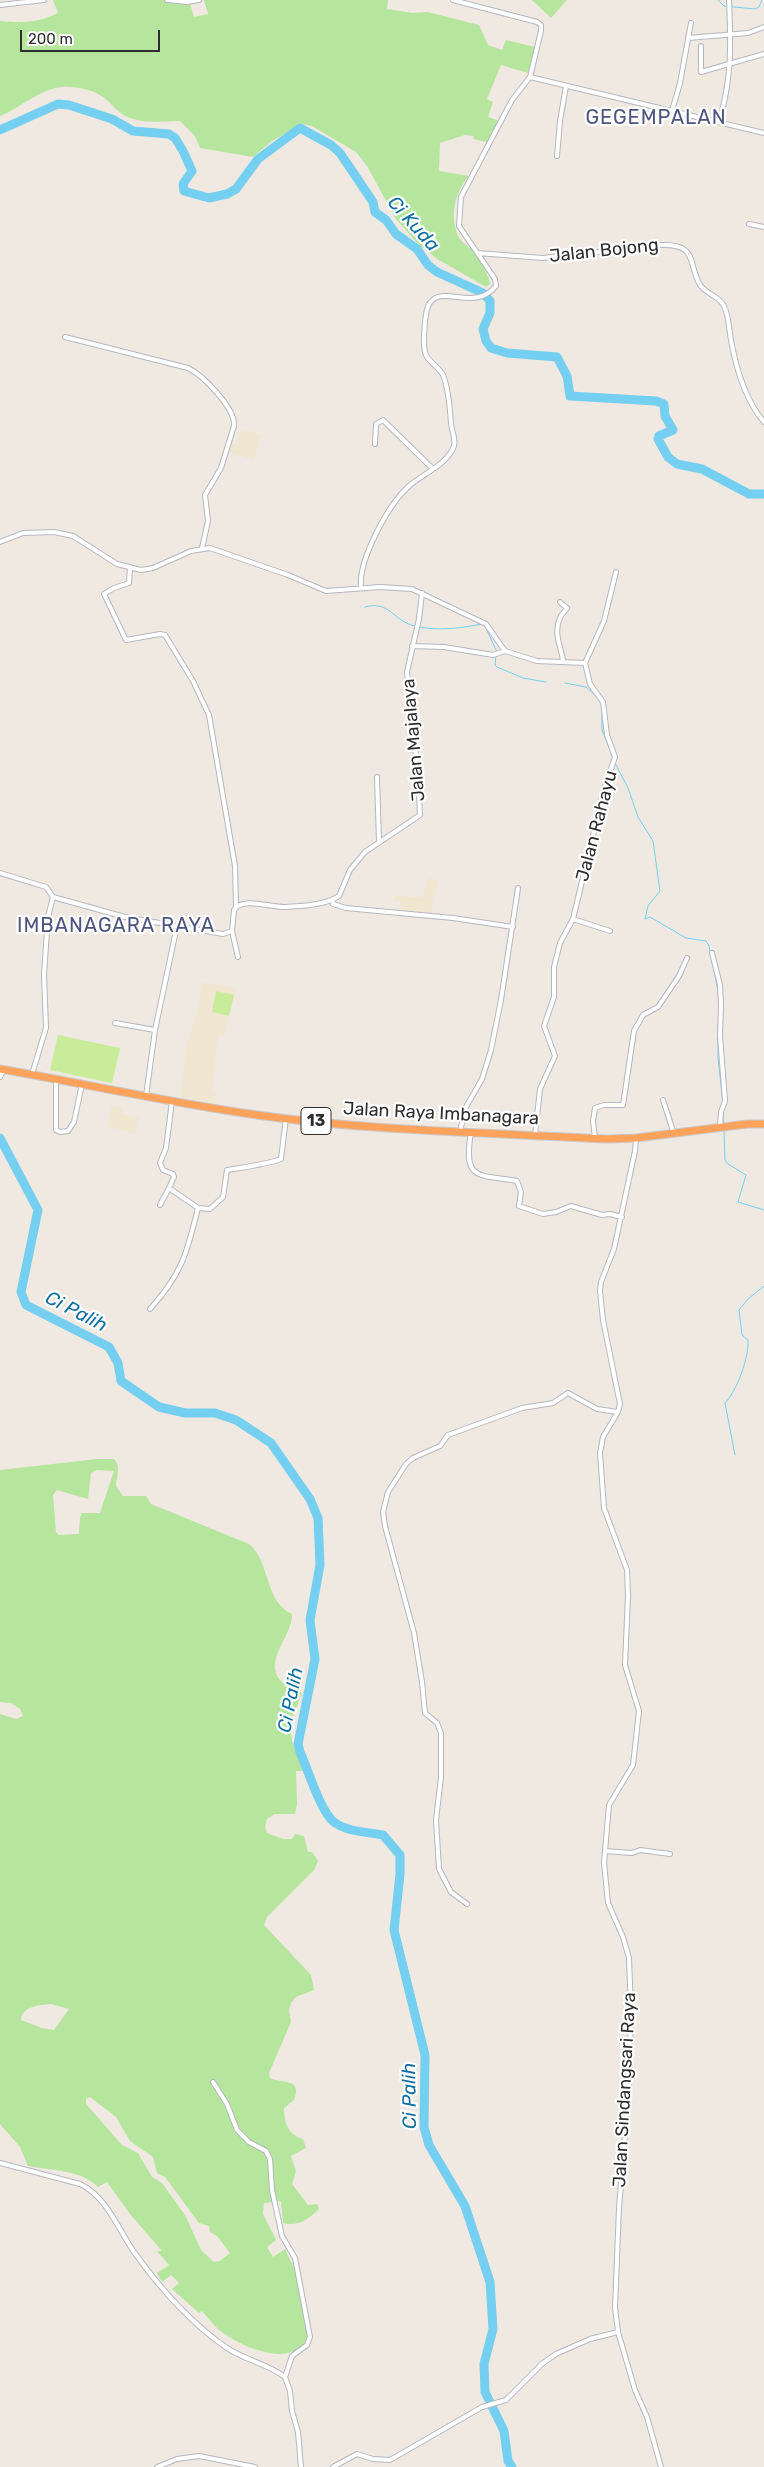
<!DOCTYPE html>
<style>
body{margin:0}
#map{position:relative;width:764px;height:2467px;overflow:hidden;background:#efe9e1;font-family:Rubik,sans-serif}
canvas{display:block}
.scale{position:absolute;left:20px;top:30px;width:140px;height:22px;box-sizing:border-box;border:2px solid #2e2e2e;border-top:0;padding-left:6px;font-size:15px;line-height:18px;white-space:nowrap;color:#2e2e2e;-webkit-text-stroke:4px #fff;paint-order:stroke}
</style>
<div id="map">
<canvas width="764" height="2467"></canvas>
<div class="scale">200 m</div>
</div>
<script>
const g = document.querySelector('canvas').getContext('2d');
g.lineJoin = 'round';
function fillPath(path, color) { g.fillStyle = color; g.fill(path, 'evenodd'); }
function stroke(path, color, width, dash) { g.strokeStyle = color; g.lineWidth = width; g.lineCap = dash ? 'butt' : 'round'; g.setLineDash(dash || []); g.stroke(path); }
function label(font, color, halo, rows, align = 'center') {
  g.font = font + ' Rubik,sans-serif'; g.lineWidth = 4.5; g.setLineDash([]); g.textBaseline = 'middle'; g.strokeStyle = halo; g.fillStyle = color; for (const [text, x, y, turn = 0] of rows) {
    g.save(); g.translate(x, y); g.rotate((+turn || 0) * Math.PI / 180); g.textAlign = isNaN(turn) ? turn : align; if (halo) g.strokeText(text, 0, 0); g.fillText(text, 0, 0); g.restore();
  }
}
fillPath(new Path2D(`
 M 241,429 L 261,435 L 254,460 L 230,452 L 231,443 L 237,444 Z
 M 428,878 L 438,880 L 430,917 L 400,913 L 401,902 L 395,901 L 395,896 L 423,898 Z
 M 203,982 L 236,988 L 224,1037 L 218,1036 L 212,1090 L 216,1091 L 215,1104 L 180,1097 L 187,1045 L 199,1005 Z
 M 112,1106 L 123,1109 L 122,1114 L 139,1118 L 135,1134 L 107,1126 Z`), '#f0e6d1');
fillPath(new Path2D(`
 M 53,0 L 189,0 L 194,17 L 208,14 L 204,0 L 388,0 L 387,9 L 412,13 L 428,12 L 479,25 L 488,45 L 502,50 L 506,40 L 535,47 L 528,73 L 501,65 L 487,99 L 493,102 L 488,117 L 499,121 L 487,142 L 473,139 L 474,136 L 465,135 L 440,143 L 439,171 L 469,176 C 455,191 448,219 460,239 C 463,244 470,247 474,252 C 481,261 488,274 490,284 L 486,287 L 439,260 L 419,245 L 396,219 L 367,166 L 356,152 L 312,126 L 302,124 L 272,141 L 253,157 L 200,148 L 195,136 L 180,121 C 164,121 146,124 130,118 C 118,114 113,104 103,97 C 94,90 74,86 62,87 C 40,89 20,108 0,116 L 0,21 C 22,23 38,23 58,13 Z
 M 532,0 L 567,0 L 551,18 Z
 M 97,1459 L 114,1459 C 122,1468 116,1476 116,1486 L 123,1496 L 146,1496 L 151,1504 L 249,1544 C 271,1562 264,1602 292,1614 C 293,1636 262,1661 281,1681 C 286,1686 294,1686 300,1689 L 302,1694 L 290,1723 L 292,1741 L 304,1771 L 296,1771 L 297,1804 L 295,1814 L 275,1814 L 267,1819 L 265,1827 L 267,1833 L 283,1839 L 292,1839 L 295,1834 L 304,1836 L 308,1852 L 312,1852 L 318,1861 L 314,1870 L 267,1917 L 264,1925 L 311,1975 L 314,1990 L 296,1997 L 291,2003 L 289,2010 L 291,2022 L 269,2073 L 270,2078 C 281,2084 303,2077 294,2100 L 284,2108 C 284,2122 288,2135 303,2139 L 306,2148 L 291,2156 L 296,2171 L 292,2184 L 308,2205 L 317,2204 L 319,2209 C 309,2219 298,2227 283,2223 L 281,2201 L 264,2203 L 263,2214 L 276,2240 L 267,2247 L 273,2257 L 285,2249 L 295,2270 L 307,2333 C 307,2343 303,2346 294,2351 C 273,2361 235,2343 218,2329 C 212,2323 207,2317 202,2311 L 199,2313 L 172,2289 L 179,2283 L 171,2275 L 162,2282 L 157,2273 L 169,2265 L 157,2251 L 162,2251 L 130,2214 L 107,2182 L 98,2187 C 80,2169 52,2171 28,2166 L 20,2147 L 0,2124 L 0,1714 L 16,1719 L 23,1716 L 20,1709 L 11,1703 L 0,1702 L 0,1470 ZM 97,1470 L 114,1471 L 100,1513 L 82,1513 L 80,1517 L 79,1534 L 59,1535 L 56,1532 L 53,1495 L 57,1490 L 88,1499 L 91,1473 ZM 51,2004 L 69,2009 L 54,2030 L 42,2028 L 21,2020 C 22,2006 40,2005 51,2004 ZM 90,2097 L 116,2117 L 130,2141 L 153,2157 L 157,2173 L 165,2177 L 199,2223 L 209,2226 L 210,2232 L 217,2236 L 230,2253 L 220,2261 L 214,2262 L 201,2250 L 185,2215 L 162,2183 L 152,2177 L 138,2153 L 122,2145 L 86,2104 L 86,2099 Z`), '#b6e59e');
fillPath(new Path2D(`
 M 216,991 L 234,995 L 229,1016 L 212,1012 Z
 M 58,1035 L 120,1048 L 112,1083 L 50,1070 Z`), '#c9ec9a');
stroke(new Path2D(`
 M 718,0 L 724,6 L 755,9 L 759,7 L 762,0
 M 365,607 C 390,600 394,622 415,626
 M 419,627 C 442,631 460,628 482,624 L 485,626 L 497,652
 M 496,656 L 495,665 L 497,667 L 523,678 L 546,682
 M 565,683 L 586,687 L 598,698
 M 602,713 L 602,730 L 613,757
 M 615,763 L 628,788 L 638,817 L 653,841 L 660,891 L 648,906 L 645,919 L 650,917 L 686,938 L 706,941 L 709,946 L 719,996
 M 718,1025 L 718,1058 L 723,1103
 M 723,1112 L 724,1123
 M 724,1130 L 725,1160 L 728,1164 L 746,1175 L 738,1202 L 764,1210
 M 735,1455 L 725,1403 C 737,1391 749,1357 748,1340 L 742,1335 L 739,1310 L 748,1299 L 764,1286`), '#75cff0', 1);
stroke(new Path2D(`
 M 0,130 L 58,104 L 69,105 L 112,119 L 133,131 L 169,134 L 175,138 L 183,151 L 192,171 L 183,184 L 184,191 L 209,198 L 227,194 L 236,189 L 258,159 L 300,128 L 331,145 L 340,153 L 373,202 L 375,212 L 386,220 L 396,234 L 417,249 L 428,265 L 437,272 L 483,293 L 490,301 L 490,313 L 483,329 L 486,341 L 491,348 L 507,353 L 557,357 L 567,376 L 570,396 L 656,401 L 664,404 L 665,416 L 673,430 L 659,436 L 658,439 L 668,457 L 677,464 L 702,469 L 749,494 L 764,494
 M 0,1138 L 38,1210 L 21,1292 L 26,1305 L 109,1347 L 118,1363 L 121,1381 L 159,1407 L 185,1413 L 215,1413 L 236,1420 L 271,1443 L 310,1499 L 318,1518 L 320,1565 L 310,1620 L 315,1659 L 298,1744 L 300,1752 C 308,1769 320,1811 334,1822 C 347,1832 367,1832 383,1835 L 400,1855 L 400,1874 L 394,1930 L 425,2055 L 424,2127 L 429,2145 L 465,2206 L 490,2282 L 493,2329 L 484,2364 L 485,2392 L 504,2431 L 508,2461 L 512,2467`), '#75cff0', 9);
const street = new Path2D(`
 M 167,0 L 187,2 L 199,0
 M 0,5 L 44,0
 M 688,38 L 748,33 L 764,27
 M 701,46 L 701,72 L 764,54
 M 530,77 L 764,133
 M 672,111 L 680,83 L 691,23
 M 719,122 C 732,79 731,44 729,0
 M 557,156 L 560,121 L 566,86
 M 749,224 L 764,227
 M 477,253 L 543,258 L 661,245 C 697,244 688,261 699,283 C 704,294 719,295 724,306 C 729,316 729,330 731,340 C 736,368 746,401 764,422
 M 65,337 L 188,368 C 203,375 236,409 234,426 L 221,468 L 205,495 L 208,521 L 202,548
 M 375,444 L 376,424 L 383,420 L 432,468
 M 0,542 L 23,533 L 54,532 L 73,536 L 117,564 L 141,570 L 153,568 L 191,551 L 210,548 L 288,575 L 326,591 L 380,587 L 412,589 L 486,624 L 505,651 L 537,661 L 585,663 L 590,684 L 603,702 L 607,735 L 615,757 L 604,789 L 573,919 L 560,943 L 554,967 L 554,997 L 544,1026 L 555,1056 L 540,1089 L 535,1135
 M 130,567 L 129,583 L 114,588 L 104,594 L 126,640 L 160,634 L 165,635 L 193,681 L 209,715 L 235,866 L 236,906
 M 361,588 C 358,560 388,505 409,486 C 421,475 448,464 454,446 C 456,439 452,432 451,424 C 450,409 449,390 443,375 C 439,367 430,363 426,355 C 422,347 425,314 428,306 C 440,281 473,314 496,286 L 495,279 L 459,226 L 461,197 L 512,100 L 530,77 L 541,31 L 541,25 L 537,22 L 453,0
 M 560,602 L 567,608 C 565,612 561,614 560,618 C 553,633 561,646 563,661
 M 412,646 L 444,647 L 493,655 L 505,651
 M 585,663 L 604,621 L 616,572
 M 377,777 L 379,842
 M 0,873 L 46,887 L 53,897 L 48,917 L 44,974 L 46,1028 L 32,1074
 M 53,897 L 125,917 L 223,934 L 232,931 L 234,910 C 242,896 272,908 286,907 C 302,906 326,905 339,896 L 350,870 L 365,852 L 420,815 L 418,774 L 407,672 L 419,619 L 422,593
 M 332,900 L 333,904 L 346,908 L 453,918 L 513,927
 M 573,919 L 610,931
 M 232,931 L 238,957
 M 712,953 L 720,985 L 721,1005 L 720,1036 L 725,1101 L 721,1112 L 720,1127
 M 115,1023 L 155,1030
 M 0,1077 L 4,1069
 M 56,1079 L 56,1130 L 60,1132 L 68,1131 L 74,1122 L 82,1084
 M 146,1096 L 155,1030 L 177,926
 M 663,1100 L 674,1134
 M 460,1131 L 466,1107 L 482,1079 L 491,1050 L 501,1000 L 518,888
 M 471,1132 C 463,1181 477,1174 517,1181 L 521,1192 L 519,1206 L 543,1214 L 556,1212 L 571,1206 L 602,1215 L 610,1214 L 622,1217
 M 595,1138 L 593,1121 L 595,1108 L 604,1105 L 623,1105 L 634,1031 L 643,1015 L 658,1007 L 679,976 L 687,958
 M 636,1138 L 635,1151 L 614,1249 L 601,1282 L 600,1291 L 603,1320 L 620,1404 L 618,1412 L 603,1437 L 600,1453 L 604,1508 L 627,1570 L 628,1595 L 625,1665 L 639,1711 L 633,1765 L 609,1805 L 604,1863 L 608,1903 L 623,1937 L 629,1958 L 631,2010 L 629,2086 L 619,2208 L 615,2308 L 618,2332 L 635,2390 L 647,2417 L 661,2467
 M 169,1188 L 174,1177 L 173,1174 L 163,1170 L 160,1163 L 166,1148 L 172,1101
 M 160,1205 L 169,1188 L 198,1208 L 210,1209 L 223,1197 L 227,1170 C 245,1167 264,1165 281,1159 L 286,1118
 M 150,1309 C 182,1274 187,1253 198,1208
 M 605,1851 L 632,1853 L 640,1850 L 670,1854
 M 467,1904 L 451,1892 L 439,1869 L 436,1820 L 441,1777 L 441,1733 L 437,1723 L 425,1713 L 422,1682 L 414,1633 L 385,1526 L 383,1512 L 388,1492 L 406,1464 L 413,1458 L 440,1446 L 448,1435 L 522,1408 L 553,1403 L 568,1393 L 597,1409 L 618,1412
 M 213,2082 L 227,2104 L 237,2130 L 249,2142 L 266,2151 L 270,2159 L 272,2190 L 282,2236 L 295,2258 L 310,2337 L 307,2345 L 292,2356 L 285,2377
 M 0,2163 L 80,2184 C 106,2196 119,2230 134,2252 C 159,2287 192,2324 227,2348 C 245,2360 268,2364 285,2377 L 290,2391 L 292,2411 L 298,2432 L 301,2467
 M 157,2467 L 177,2459 L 199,2456 L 255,2467
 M 333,2467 L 357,2454 L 373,2459 L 390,2460 L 482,2407 L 506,2400 L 543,2363 L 556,2354 L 590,2339 L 618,2332`);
const highway = new Path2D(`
 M 0,1069 C 86,1084 171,1103 257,1115 C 373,1131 491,1133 608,1139 L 636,1138 L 747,1124 L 764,1124`);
stroke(street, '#b4b7c1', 6);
stroke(highway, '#c9c9c9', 9);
stroke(street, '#fff', 4);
stroke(highway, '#ffa35c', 7);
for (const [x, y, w] of [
 [316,1121,30]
]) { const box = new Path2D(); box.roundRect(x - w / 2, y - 13.5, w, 27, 4); g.fillStyle = '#fff'; g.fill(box); stroke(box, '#2e2e2e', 1); }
label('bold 16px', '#2e2e2e', null, [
 ["13",316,1121]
]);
label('18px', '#2e2e2e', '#fff', [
 ["Jalan Bojong",604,251,-6],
 ["Jalan Majalaya",414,740,-95],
 ["Jalan Rahayu",597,826,-75],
 ["Jalan Raya Imbanagara",441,1114,3],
 ["Jalan Sindangsari Raya",625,2090,-87]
]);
label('italic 19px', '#0d6fa3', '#fff', [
 ["Ci Kuda",413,224,48],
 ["Ci Palih",76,1312,27],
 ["Ci Palih",291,1700,-79],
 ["Ci Palih",410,2096,-91]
]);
g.letterSpacing = '1px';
label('20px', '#4d5680', '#fff', [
 ["GEGEMPALAN",656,118],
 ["IMBANAGARA RAYA",116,926]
]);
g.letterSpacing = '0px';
</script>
